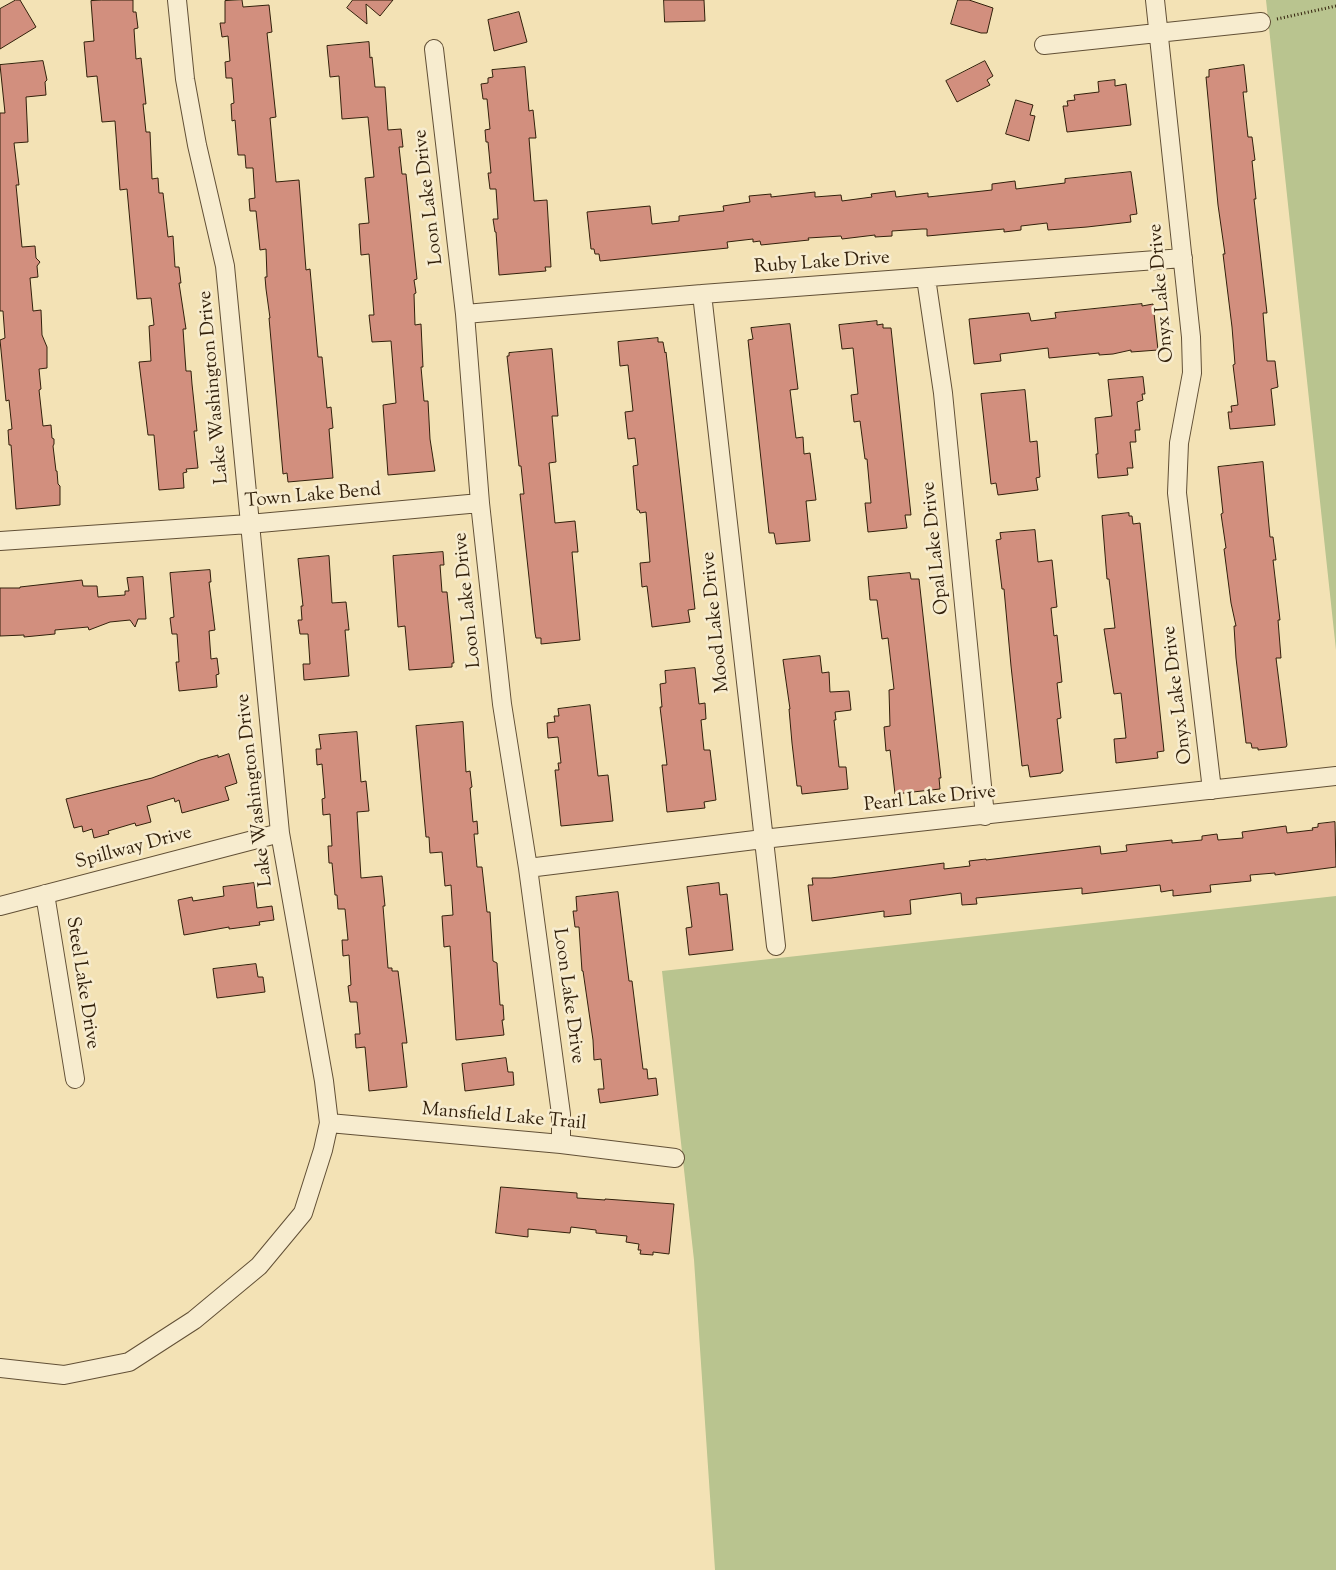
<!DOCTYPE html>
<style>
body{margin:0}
canvas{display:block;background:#f3e2b5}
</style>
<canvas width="1336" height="1570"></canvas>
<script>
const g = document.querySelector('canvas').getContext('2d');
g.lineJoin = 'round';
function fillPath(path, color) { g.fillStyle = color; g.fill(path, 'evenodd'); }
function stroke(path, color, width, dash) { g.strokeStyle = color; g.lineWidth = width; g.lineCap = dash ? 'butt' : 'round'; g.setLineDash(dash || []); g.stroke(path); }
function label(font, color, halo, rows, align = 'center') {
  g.font = font + ' "Sorts Mill Goudy",serif'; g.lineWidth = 5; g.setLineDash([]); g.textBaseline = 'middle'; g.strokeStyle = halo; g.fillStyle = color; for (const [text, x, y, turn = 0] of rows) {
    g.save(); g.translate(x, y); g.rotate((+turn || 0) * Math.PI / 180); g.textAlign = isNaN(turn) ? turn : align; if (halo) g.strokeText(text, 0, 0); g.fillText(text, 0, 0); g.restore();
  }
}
fillPath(new Path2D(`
 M 1266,0 L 1336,0 L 1336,650 Z
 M 1336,896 L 1336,1570 L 715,1570 L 694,1260 L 662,971 Z`), '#b9c48f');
const building = new Path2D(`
 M 16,0 L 20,0 L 36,27 L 0,49 L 0,9 Z
 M 102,0 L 133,0 L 133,12 L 136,12 L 138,28 L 134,29 L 136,59 L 141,58 L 146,104 L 143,104 L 146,132 L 150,132 L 152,179 L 158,178 L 159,193 L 163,193 L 168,237 L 173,236 L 175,267 L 179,267 L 181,283 L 179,283 L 186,329 L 183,329 L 186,371 L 191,371 L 192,384 L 197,431 L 194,431 L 198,468 L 186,469 L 187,472 L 183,473 L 184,488 L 159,490 L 154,435 L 148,435 L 139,362 L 151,361 L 149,326 L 154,325 L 151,298 L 137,299 L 127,189 L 120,190 L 115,121 L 102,122 L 97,76 L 87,77 L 84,42 L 94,41 L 91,1 Z
 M 242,0 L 243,7 L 269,5 L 272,32 L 267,33 L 276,117 L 270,118 L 276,182 L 299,180 L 306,270 L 310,269 L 318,357 L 322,357 L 327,408 L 331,407 L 333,428 L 329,429 L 333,478 L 288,482 L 287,473 L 283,474 L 269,318 L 270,318 L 266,289 L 265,277 L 267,277 L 266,249 L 260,250 L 256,211 L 250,211 L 249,199 L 255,198 L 253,168 L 246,168 L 245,155 L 238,155 L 235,120 L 232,121 L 231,104 L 234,103 L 232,78 L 226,78 L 225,62 L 230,61 L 228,36 L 222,37 L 220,23 L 225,23 L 225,1 Z
 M 353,0 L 393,0 L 380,16 L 366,4 L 367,24 L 347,8 Z
 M 664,0 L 704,0 L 705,21 L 665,22 Z
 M 958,0 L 969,0 L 993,8 L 987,33 L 981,33 L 951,24 Z
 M 519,12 L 527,42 L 494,51 L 488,20 Z
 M 369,42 L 370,58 L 372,57 L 375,87 L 385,87 L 388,130 L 401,129 L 403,147 L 399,147 L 402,174 L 406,174 L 417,279 L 414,280 L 416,293 L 414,294 L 415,325 L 421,324 L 423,367 L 421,367 L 424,401 L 428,401 L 430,439 L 435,471 L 388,475 L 383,405 L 396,403 L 391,341 L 372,342 L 369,315 L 374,315 L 369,254 L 361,255 L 359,224 L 369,223 L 365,178 L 374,177 L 368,117 L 342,119 L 339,76 L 330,77 L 327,46 Z
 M 43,61 L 47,80 L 45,82 L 46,95 L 26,97 L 28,142 L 14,143 L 19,185 L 16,185 L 22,247 L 35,246 L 36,258 L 40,262 L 37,266 L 38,277 L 30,278 L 33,311 L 41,310 L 42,335 L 47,347 L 47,368 L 39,369 L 41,389 L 39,390 L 43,426 L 51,425 L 52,438 L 54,439 L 54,444 L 53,446 L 56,471 L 57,471 L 58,484 L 60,486 L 60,505 L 16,509 L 11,445 L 9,445 L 8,430 L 12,429 L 9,400 L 6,401 L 0,340 L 5,338 L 3,311 L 0,311 L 0,113 L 5,113 L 0,65 Z
 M 985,61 L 993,76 L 987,80 L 990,85 L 957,102 L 946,81 Z
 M 1244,65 L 1247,92 L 1243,92 L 1248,137 L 1252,137 L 1255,160 L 1252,161 L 1256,199 L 1254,199 L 1267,313 L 1263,313 L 1267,361 L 1275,361 L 1278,387 L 1271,389 L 1275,425 L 1230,429 L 1228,412 L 1232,412 L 1231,406 L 1238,405 L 1233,365 L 1235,364 L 1232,327 L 1223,254 L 1225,254 L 1218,205 L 1206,77 L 1209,77 L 1209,70 Z
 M 525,67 L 529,111 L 533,110 L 536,138 L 529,138 L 534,201 L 547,200 L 551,267 L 545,267 L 546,271 L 499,275 L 496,232 L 495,232 L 493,219 L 498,219 L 496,189 L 490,189 L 488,173 L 491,173 L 488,142 L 486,142 L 485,130 L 490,129 L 487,99 L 483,99 L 481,84 L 488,83 L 488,78 L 493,77 L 492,70 Z
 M 1115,80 L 1115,86 L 1126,84 L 1131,125 L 1067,132 L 1063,106 L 1068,106 L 1067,101 L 1075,100 L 1074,95 L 1099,92 L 1098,82 Z
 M 1016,100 L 1033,105 L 1030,115 L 1035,116 L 1029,141 L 1006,134 Z
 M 1131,172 L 1137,214 L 1130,215 L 1131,222 L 1087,227 L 1048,230 L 1047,223 L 1021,226 L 1021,230 L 1004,232 L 1004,229 L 927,236 L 927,229 L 922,229 L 892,231 L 892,236 L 875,237 L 875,235 L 842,239 L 841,236 L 808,238 L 809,240 L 761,245 L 760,241 L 753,242 L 753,239 L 727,242 L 728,248 L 600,261 L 599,254 L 595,254 L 594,249 L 591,249 L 587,212 L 650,206 L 652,224 L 679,221 L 679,216 L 724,211 L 723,206 L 750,202 L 749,196 L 771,194 L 771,197 L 815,192 L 815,197 L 841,195 L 842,201 L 872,197 L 871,194 L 895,191 L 896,197 L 928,193 L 928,197 L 992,190 L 992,184 L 1015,181 L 1016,189 L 1065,183 L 1065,179 Z
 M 1142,304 L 1142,306 L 1153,304 L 1158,350 L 1131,352 L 1131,350 L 1113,354 L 1099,355 L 1099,353 L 1049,358 L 1048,348 L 1000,354 L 1001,361 L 974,364 L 969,319 L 1029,313 L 1031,321 L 1056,318 L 1055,313 Z
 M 877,321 L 877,325 L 883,324 L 883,328 L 891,328 L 911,515 L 905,515 L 907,528 L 868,532 L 865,503 L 871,503 L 867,459 L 865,459 L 860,421 L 854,422 L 851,395 L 858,394 L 853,348 L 842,349 L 839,325 Z
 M 790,324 L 798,389 L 790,390 L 796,438 L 803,437 L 804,454 L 810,453 L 816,500 L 806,501 L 810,541 L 776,544 L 774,533 L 769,533 L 748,340 L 753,339 L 751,328 Z
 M 658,338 L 658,342 L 663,342 L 665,353 L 666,352 L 695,609 L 688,610 L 690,622 L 652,627 L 647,586 L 642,587 L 640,563 L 650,562 L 646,512 L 640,513 L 639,510 L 637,510 L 633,466 L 638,465 L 635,438 L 628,439 L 625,412 L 633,411 L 628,365 L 620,366 L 618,342 Z
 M 552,349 L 558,416 L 552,416 L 556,462 L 549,463 L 555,523 L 575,521 L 578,552 L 572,552 L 580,640 L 541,644 L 541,638 L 536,638 L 535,633 L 520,494 L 524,494 L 521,466 L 519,466 L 507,356 L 509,356 L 509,353 Z
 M 1143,377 L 1145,394 L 1142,394 L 1143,400 L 1137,402 L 1140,430 L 1135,430 L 1136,442 L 1130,442 L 1133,468 L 1127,468 L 1128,475 L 1098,478 L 1096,454 L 1098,454 L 1095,418 L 1112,416 L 1108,380 Z
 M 1025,390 L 1030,442 L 1037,441 L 1040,477 L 1036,478 L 1038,490 L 998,495 L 996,483 L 991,484 L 981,394 Z
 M 1263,462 L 1270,537 L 1273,537 L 1276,560 L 1273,560 L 1280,620 L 1278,620 L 1281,658 L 1276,658 L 1287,745 L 1286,747 L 1258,750 L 1258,748 L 1252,748 L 1251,743 L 1246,743 L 1236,658 L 1234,626 L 1236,626 L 1231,603 L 1224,549 L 1226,548 L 1221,514 L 1223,513 L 1218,467 Z
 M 1129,513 L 1129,516 L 1132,516 L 1133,524 L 1140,523 L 1164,751 L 1157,752 L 1158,758 L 1116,763 L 1114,739 L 1126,738 L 1121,693 L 1114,694 L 1104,629 L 1115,628 L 1109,579 L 1107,579 L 1102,516 Z
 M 1035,530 L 1038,562 L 1052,560 L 1057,607 L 1051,608 L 1054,636 L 1057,635 L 1062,682 L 1057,683 L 1061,718 L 1057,719 L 1063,771 L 1061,772 L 1061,773 L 1030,777 L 1028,765 L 1022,766 L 1011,666 L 1004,589 L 1002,589 L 996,540 L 1001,539 L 1000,533 Z
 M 443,552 L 444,565 L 440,565 L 442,592 L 447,592 L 454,663 L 452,663 L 452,667 L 409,670 L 405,626 L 398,627 L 393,556 Z
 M 329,556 L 332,603 L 346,602 L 349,630 L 345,630 L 349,676 L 304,680 L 303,664 L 310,664 L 308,634 L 300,634 L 298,620 L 302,620 L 301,606 L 303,606 L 298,559 Z
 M 210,570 L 211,582 L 209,582 L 215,630 L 209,631 L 211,659 L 217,658 L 219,674 L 216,675 L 217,687 L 179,691 L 176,662 L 179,662 L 177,634 L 172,634 L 170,618 L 174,617 L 170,573 Z
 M 910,573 L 911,579 L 919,579 L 941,778 L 939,778 L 940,789 L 895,794 L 890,750 L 886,751 L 884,727 L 890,726 L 889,690 L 894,689 L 888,638 L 882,639 L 877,600 L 870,600 L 868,577 Z
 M 143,577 L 146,619 L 138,619 L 135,627 L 130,620 L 110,622 L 89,630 L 88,627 L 55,630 L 55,634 L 24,637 L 24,635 L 0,636 L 0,588 L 20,588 L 20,587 L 82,580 L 83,586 L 97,586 L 98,597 L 125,595 L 125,591 L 129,591 L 127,578 Z
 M 820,656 L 822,673 L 829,672 L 830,692 L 849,691 L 851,710 L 835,712 L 836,720 L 834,720 L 839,767 L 846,767 L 848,789 L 802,794 L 801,786 L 797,786 L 792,743 L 789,709 L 790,709 L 783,660 Z
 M 695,668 L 699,704 L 705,703 L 706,719 L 701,720 L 704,750 L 710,750 L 716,800 L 704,802 L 705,808 L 667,812 L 662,765 L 667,765 L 660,707 L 662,707 L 660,684 L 666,683 L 665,671 Z
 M 590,705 L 598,776 L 608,775 L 613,821 L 561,826 L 555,770 L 559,770 L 558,763 L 561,763 L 558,737 L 548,738 L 547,723 L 555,722 L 554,716 L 559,716 L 558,709 Z
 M 463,722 L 466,772 L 470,771 L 472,787 L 470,788 L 473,822 L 477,821 L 478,834 L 474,834 L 477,867 L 482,867 L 487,912 L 490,912 L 493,961 L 497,963 L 500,1005 L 503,1005 L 504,1020 L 502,1020 L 504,1035 L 456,1040 L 450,946 L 444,947 L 442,916 L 453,915 L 451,885 L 445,886 L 442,852 L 430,853 L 429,837 L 426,837 L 416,726 Z
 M 357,732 L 361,782 L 366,781 L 369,811 L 357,812 L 361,878 L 382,876 L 385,906 L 383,906 L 388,968 L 392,968 L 392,971 L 398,971 L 407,1043 L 402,1043 L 407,1087 L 369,1091 L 365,1047 L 356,1048 L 355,1034 L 360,1034 L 357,1002 L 350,1002 L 348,986 L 351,985 L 349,955 L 343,956 L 342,940 L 348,940 L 345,909 L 338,909 L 337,895 L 335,895 L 332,863 L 329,863 L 328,846 L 332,846 L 330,814 L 323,815 L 322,799 L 325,798 L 322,764 L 317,765 L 316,749 L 321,749 L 319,735 Z
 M 229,754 L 237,783 L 225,787 L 229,800 L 182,813 L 179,800 L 175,802 L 174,798 L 147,806 L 151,822 L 136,826 L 135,823 L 108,831 L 109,834 L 94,838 L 92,829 L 83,832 L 82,826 L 74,828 L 66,799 L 152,778 L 200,760 L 218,755 L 218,757 Z
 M 1335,822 L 1336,867 L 1275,875 L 1275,873 L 1250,875 L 1251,881 L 1210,885 L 1211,892 L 1173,896 L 1173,890 L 1161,892 L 1160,885 L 1082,894 L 1082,888 L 976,898 L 977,904 L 962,905 L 961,893 L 910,900 L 911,914 L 884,917 L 884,911 L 812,921 L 808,885 L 813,885 L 812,878 L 831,878 L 944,863 L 944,869 L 970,866 L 969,861 L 986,859 L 986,860 L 1100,846 L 1101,854 L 1127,851 L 1126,845 L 1172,840 L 1172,843 L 1202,840 L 1202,836 L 1217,834 L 1218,840 L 1243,838 L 1242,832 L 1286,826 L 1287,833 L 1313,830 L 1312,828 L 1318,827 L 1318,824 Z
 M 254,883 L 257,908 L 272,906 L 274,920 L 259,922 L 260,925 L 229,929 L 229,927 L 184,935 L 178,900 L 192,897 L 193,901 L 224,896 L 223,887 Z
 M 719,883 L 720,895 L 727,894 L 733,950 L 689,955 L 686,928 L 692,927 L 687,887 Z
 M 618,892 L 629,981 L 632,981 L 643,1069 L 647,1069 L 648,1079 L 656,1078 L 658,1095 L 600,1103 L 598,1089 L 604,1089 L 601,1059 L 594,1060 L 593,1040 L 583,971 L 582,971 L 579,927 L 575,927 L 573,911 L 577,911 L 576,897 Z
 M 256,964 L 258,977 L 263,977 L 265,992 L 217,998 L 213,969 Z
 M 506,1058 L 508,1072 L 513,1072 L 514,1085 L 465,1091 L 462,1064 Z
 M 501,1187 L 577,1193 L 577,1198 L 605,1200 L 605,1199 L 674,1204 L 669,1254 L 653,1252 L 653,1255 L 640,1254 L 641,1250 L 638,1250 L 639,1244 L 626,1242 L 627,1236 L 596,1233 L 596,1230 L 571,1227 L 570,1233 L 528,1229 L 528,1237 L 496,1233 Z`);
fillPath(building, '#d28f7e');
stroke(building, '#32200b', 1);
const street = new Path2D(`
 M 1155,0 L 1191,337 L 1192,373 L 1179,443 L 1177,493 L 1212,790
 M 1044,45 L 1261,22
 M 434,49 L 465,314 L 480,503 L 502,704 L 528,868 L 561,1114 L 561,1144
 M 926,278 L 943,393 L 985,816
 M 702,294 L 776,946
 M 465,314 L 702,294 L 1183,258
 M 0,541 L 249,524 L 480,503
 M 528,868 L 763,839 L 1336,776
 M 45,894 L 75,1079
 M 0,906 L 280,833
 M 329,1123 L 561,1144 L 675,1158
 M 0,1368 L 64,1375 L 129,1362 L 194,1320 L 259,1266 L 303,1213 L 323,1150 L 329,1123 L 324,1081 L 280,833 L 225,266 L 197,145 L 185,79 L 177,0`);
stroke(street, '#625036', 20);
stroke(new Path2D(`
 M 1277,19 L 1336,6`), '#32200b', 3, [1, 2.5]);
stroke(street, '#f7eccf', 18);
label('19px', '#32200b', '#f7eccf', [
 ["Loon Lake Drive",430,197,-97],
 ["Ruby Lake Drive",822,264,-4],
 ["Onyx Lake Drive",1163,293,-95],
 ["Lake Washington Drive",215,387,-95],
 ["Town Lake Bend",313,497,-5],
 ["Opal Lake Drive",937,548,-96],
 ["Loon Lake Drive",469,600,-96],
 ["Mood Lake Drive",717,622,-96],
 ["Onyx Lake Drive",1179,695,-97],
 ["Lake Washington Drive",256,790,-97],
 ["Pearl Lake Drive",930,800,-6],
 ["Spillway Drive",134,849,-15],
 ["Steel Lake Drive",81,983,81],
 ["Loon Lake Drive",567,996,82],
 ["Mansfield Lake Trail",504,1118,5]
]);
</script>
